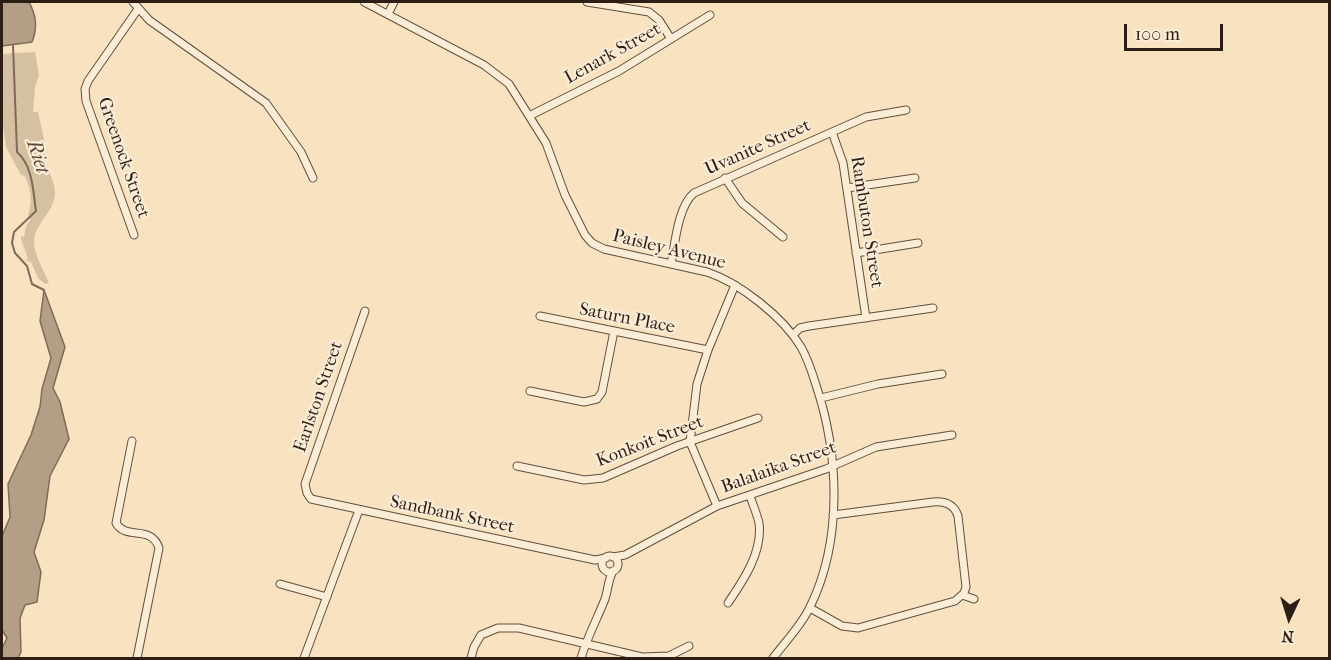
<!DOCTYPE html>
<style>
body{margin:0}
#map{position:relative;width:1331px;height:660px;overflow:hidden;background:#f8e2bf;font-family:"IM FELL French Canon",serif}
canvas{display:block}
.frame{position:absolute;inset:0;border:3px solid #2c1e15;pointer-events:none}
.north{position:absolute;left:1259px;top:588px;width:60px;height:60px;-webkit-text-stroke:4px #faecd5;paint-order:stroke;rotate:184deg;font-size:16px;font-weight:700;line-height:24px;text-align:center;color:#2c1e15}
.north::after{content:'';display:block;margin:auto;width:21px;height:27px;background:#2c1e15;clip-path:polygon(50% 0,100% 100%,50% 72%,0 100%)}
.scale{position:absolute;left:1124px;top:24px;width:99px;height:27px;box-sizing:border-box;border:3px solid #2c1e15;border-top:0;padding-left:8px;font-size:18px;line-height:21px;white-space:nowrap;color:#2c1e15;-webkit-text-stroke:4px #faecd5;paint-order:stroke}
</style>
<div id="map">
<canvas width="1331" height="660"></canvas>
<div class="frame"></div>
<div class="north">N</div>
<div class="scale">100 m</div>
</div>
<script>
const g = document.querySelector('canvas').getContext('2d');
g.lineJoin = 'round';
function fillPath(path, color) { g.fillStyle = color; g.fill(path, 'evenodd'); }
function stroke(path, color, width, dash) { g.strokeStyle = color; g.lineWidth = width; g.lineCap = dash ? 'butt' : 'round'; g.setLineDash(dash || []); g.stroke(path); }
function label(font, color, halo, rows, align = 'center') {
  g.font = font + ' "IM FELL French Canon",serif'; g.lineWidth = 4.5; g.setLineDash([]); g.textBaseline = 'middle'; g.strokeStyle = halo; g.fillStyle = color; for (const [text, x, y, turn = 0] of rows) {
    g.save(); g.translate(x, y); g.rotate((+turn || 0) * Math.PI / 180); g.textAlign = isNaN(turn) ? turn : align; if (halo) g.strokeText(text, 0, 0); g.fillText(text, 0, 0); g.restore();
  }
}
fillPath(new Path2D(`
 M 35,52 L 39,75 L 35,87 L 33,112 L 38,112 C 40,121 42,130 44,139 C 45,147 43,155 46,162 C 49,173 55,182 55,193 C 55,212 33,224 34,244 C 35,256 44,271 49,283 L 45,284 L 38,278 L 31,262 L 25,260 L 28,259 L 21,239 L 21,236 L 24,237 L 26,226 L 31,219 L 28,217 C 32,200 32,193 25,176 L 21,175 L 6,147 L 2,119 L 2,54 Z`), '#d5c1a2');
const water = new Path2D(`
 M 2,2 L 29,2 C 36,15 38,27 32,42 L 2,46 Z
 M 44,290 L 65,347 L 53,388 L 60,402 L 69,439 L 50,476 L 44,520 L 34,552 L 41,572 L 37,602 L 25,605 L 20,618 L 21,652 L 18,658 L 2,658 L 2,648 L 7,638 L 2,630 L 2,536 L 10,517 L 8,484 L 31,435 L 40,407 L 42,389 L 51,358 L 40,321 Z`);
fillPath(water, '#b39f85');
stroke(water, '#7d6b58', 1.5);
stroke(new Path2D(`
 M 13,45 L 17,152 C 33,166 33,191 36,211 L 14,232 L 12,243 L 15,253 L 27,266 L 32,284 L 44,290`), '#7d6b58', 2);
const minor = new Path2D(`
 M 133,2 L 149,20 L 266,103 L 301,152 L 313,178
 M 364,2 L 484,65 L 509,84 L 546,143 L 565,195 L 585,235 L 592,243 L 604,249 L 707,272 C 740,283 783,317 801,347 C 808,359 812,372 816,385 C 839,454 843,540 810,607 C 801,626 785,642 773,658
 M 587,2 L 649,12 L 659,20 L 671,39
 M 388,14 L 394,2
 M 529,116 L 619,71 L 710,15
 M 832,132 L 843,163 L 866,318
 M 725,178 L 742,203 L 783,237
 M 847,188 L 915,178
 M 134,235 L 86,101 L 85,89 L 88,81 L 138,9
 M 856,253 L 918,243
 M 671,264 C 675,244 678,206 694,193 L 866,117 L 906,110
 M 365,311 L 305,484 L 307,493 L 311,499 L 595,560 L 606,558
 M 540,316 L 708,350
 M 793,335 L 800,328 L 809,326 L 933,308
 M 530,391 L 584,402 L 597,399 L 602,392 L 614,331
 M 821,398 L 878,384 L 942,374
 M 132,441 L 116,523 C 126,541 151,524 159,548 L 137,658
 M 517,466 L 584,480 L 603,478 L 677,446 L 758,418
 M 717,506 L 690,442 L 697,384 L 708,350 L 735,285
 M602 564a8 8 0 1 1 16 0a8 8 0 1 1-16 0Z
 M 613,557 L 625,555 L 717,506 L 826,469 L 876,447 L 952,435
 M 280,584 L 327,597
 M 962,595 L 974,599
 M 728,603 C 743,581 763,552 759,523 C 757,514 753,505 750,496
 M 810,608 L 842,626 L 858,628 L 955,601 L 964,593 L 966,587 L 958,516 C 954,504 945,501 933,502 L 833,515
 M 304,658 L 359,510
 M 471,658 L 474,647 L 481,635 L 498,628 L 519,628 L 642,657 L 669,656 L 689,646
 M 581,658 C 587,638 597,619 605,599 C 608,590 608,580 613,571`);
stroke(minor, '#5f4f40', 9);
stroke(minor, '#faecd5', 7);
label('18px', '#2c1e15', '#faecd5', [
 ["Lenark Street",613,54,-29],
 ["Uvanite Street",758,148,-24],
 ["Greenock Street",123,158,71],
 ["Rambuton Street",866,222,81],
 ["Paisley Avenue",669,250,14],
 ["Saturn Place",627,319,11],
 ["Earlston Street",319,397,-71],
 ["Konkoit Street",650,442,-21],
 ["Balalaika Street",779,468,-20],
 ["Sandbank Street",452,515,12]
]);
label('italic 20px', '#5b4b3c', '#faecd5', [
 ["Riet",37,157,72]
]);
</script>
